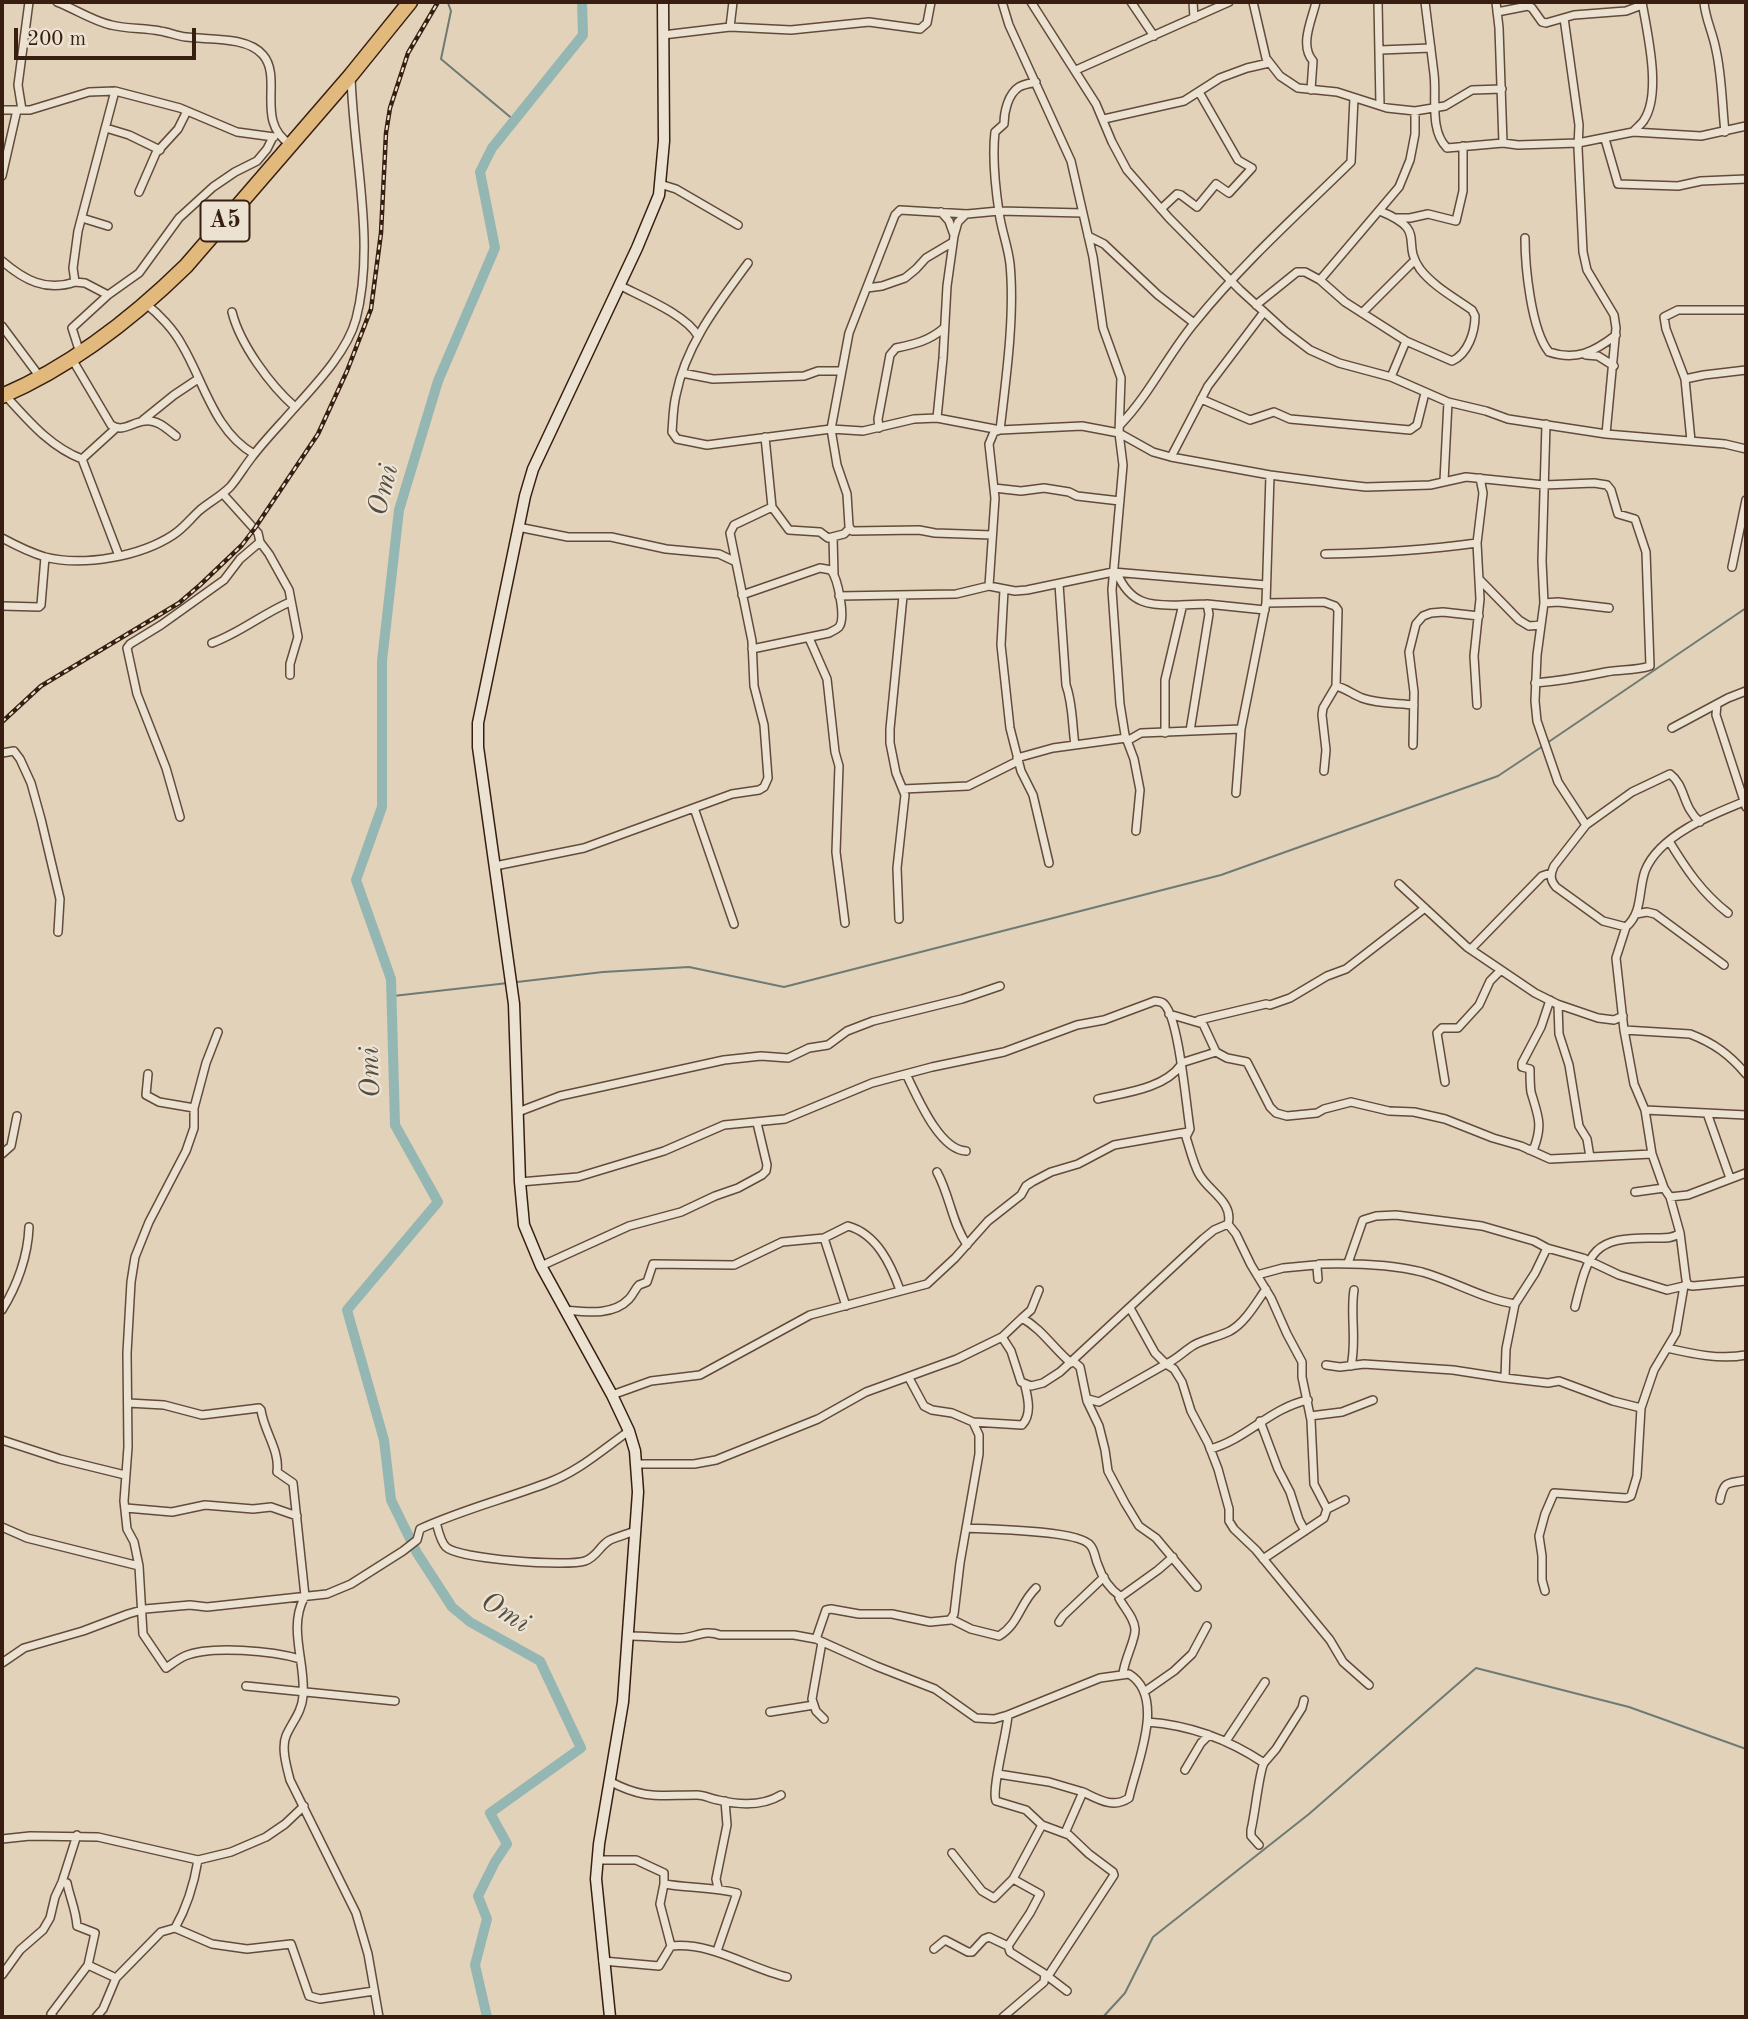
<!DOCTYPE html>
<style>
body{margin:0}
#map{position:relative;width:1748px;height:2019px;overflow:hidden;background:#e2d2b9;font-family:"Old Standard TT",serif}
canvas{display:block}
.frame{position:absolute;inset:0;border:4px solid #371e10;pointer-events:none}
.scale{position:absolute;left:14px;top:28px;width:182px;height:32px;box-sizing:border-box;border:4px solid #371e10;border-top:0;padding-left:9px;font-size:21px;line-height:24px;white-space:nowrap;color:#371e10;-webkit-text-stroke:5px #ece2d2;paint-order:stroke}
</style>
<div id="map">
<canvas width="1748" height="2019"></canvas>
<div class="frame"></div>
<div class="scale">200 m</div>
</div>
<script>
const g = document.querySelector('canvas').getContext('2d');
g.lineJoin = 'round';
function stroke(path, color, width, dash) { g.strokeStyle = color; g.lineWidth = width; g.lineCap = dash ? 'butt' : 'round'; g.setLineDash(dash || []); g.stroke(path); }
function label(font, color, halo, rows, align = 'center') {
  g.font = font + ' "Old Standard TT",serif'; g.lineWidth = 5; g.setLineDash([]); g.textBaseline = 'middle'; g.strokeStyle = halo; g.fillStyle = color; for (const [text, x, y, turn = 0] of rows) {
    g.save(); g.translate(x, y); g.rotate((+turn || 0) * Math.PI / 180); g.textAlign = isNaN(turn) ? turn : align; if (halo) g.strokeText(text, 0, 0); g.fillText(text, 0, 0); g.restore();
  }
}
stroke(new Path2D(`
 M 395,2 L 399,3
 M 448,3 L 451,11 L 441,59 L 515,121
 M 1547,743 L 1746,608
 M 517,982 L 603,972 L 689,967 L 784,987 L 1221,875 L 1498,776 L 1543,746
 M 393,996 L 508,983
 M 1103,2017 L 1125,1993 L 1153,1937 L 1309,1814 L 1476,1668 L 1629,1707 L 1746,1749`), '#6f7a72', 2);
stroke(new Path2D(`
 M 487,2017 L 475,1965 L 487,1919 L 478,1896 L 495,1862 L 507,1844 L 490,1813 L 581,1748 L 540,1661 L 470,1622 L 452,1607 L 417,1553 L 391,1500 L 384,1440 L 347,1310 L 438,1202 L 395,1125 L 391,979 L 356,880 L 382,807 L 382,661 L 399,510 L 438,381 L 495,248 L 480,172 L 492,148 L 583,35 L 582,2`), '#95b7b3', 10);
const street = new Path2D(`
 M 57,2 C 75,9 93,21 111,25 C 127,29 144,28 160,31 C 168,32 177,36 186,37 C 208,40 247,36 263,55 C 283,78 255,122 290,144
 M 1002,2 L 1009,25 L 1071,161 L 1093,257 L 1103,328 L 1121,378 L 1119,433 L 1123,465 L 1112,590 L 1120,704 L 1125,735 L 1134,759 L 1140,790 L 1136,831
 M 1031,2 L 1096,104 L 1112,142 L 1127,170 L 1169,218 L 1240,290 L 1285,331 L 1310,350 L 1339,363 L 1391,377 L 1448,402 L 1486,411 L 1508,419 L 1606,434 L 1725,444 L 1746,449
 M 1131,2 L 1154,36
 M 1193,2 L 1194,18
 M 1253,2 L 1266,58 L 1280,76 L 1298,88 L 1337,92 L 1387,108 L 1415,111 L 1445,106 L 1472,90 L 1502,89
 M 1378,2 L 1380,105
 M 1425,2 C 1428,26 1431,50 1434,74 C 1437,97 1429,130 1447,148 L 1503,143 L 1518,145 L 1578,143 L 1633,132 L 1701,136 L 1746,126
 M 1496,2 L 1499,28 L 1503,143
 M 1704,2 C 1705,18 1713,33 1716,50 C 1722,76 1722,105 1725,132
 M 1497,12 L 1528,6 L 1532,8 L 1542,22 L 1546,23 L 1574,15 L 1626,11 L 1642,5
 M 1564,18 L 1579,125 L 1578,148 L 1583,252 L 1587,270 L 1614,315 L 1616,328 L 1606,434
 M 730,27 L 733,2
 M 663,35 L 730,27 L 791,30 L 869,22 L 920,29 L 927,23 L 931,2
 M 1380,50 L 1431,48
 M 1076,70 L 1229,2
 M 1311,90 L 1313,61 C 1299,45 1312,20 1316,2
 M 2,110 L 30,110 L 89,92 L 115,91 L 180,108 L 237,132 L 274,137
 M 22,110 L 18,85 L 29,2
 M 1104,119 L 1184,101 L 1220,78 L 1247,68 L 1269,63
 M 106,128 L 129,135 L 160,150
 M 1633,132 C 1636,128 1642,124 1644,120 C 1662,93 1647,32 1642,2
 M 1605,139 L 1618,184 L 1678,186 L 1701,181 L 1746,179
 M 2,176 L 17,110
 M 660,184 L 676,189 L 738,225
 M 139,192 L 156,153 L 178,129 L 187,111
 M 1161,209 L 1177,194 L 1181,195 L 1197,207 L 1216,184 L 1229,193 L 1252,168 L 1238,160 L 1199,92
 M 941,212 L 949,221 L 954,235
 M 82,218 L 108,226
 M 1397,218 L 1410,218 L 1428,214 L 1456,221 L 1463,191 L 1463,146
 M 1088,236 L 1104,244 L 1158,295 L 1194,323
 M 1525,238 C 1525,266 1531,330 1549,352 C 1576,361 1594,352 1616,335
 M 2,261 C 24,280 46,292 75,282
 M 748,263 C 718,304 686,344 676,395 C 673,407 673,420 672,432 L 677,439 L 707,445 L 831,429 L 863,431 L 914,419 L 937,418 L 1000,430 L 1082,426 L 1119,433 L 1153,452 L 1171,457 L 1270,475 L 1339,484 L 1366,487 L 1430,485 L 1466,477 L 1544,485 L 1594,483 L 1607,485 L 1611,490 L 1618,514 L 1635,519 L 1646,552 L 1650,666 C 1635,671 1621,669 1606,672 C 1582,677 1560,681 1535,683
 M 1320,280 L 1399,187 L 1410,160 L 1415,134 L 1415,111
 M 619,285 C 642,297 685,314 698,336
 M 867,288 L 882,286 L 905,278 L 916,269 L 926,258 L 953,242
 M 108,295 L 85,283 L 75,282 L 73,268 L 78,231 L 115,91
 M 146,304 C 159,314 174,330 182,345 C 204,382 214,431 254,454
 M 1256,305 L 1297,272 L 1305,272 L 1320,280 L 1345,302 L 1406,341 L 1452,361 C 1468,354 1475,332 1475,316 L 1472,310 C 1455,298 1433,286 1420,269 C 1400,241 1429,231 1380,211
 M 232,312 C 240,344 270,385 295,407
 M 1362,313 L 1415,260
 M 2,326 L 40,377
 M 80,353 L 72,328 L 108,295 L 139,273 L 179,218 L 213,187 L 235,172 L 257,161 L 267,149 L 273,137
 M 1586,355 L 1598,356 L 1614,366
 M 72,359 L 111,425 C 123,433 132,422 145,421 C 157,419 167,429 176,436
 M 682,373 L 713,379 L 804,376 L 818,371 L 841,371
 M 1391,377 L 1406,341
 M 1685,379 L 1704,375 L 1746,370
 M 5,395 C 28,420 50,447 82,459 L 119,556
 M 1201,399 L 1250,420 L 1274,412 L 1290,419 L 1410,430 L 1417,425 L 1425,393
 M 937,418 L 943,358 L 947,286 L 954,236 L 958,222 L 966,214
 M 143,420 L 174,395 L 198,379
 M 1546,424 L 1542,561 L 1544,603 L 1537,655 L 1535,701 L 1537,721 L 1558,782 L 1586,825 L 1554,866 C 1550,875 1550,880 1556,887 L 1603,921 L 1626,927 C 1643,912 1638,891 1645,871 C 1659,835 1713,814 1746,801
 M 1120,425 C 1150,394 1168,354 1196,321 C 1243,263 1298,214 1351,162 L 1354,98
 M 879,428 L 878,419 L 890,355 L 896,348 C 915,344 929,341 944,328
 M 1691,441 L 1685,379 L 1666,329 L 1664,317 L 1678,310 L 1746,310
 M 1171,457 L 1208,386 L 1264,312
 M 82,459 L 116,428
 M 1444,481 L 1448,402
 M 994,488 L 1021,491 L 1044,488 L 1069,492 L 1077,496 L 1120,501
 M 223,494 L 258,533 L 260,542 L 269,554 L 289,590 L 298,637 L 290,664 L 290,675
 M 772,507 L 789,530 L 820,532 L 828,538 L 844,534 L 850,528
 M 518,527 L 568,537 L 611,537 L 666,549 L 719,554 L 734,561
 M 992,535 L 935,533 L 919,530 L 852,531 L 849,526 L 847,494 L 837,465 L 831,429 L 849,333 L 895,215 L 900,210 L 967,214 L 999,211 L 1083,213
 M 833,537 L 834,575
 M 2,538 C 15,545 31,553 45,557 C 84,567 141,556 173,535 C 184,528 191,518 200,510 C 210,502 221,496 230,487 C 238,478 244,467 252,457 C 261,445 272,433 283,421 C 308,392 346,356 356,319 C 376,243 353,154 351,76
 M 1325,554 C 1376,553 1426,550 1477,543
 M 1732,567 L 1746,500
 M 1117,573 C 1130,604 1149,606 1180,605 L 1182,608 L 1165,680 L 1165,733
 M 1480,580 L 1519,620 L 1529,626 L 1541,625
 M 1059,584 L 1066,685 C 1073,704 1072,725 1075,745
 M 989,586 L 995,498 L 989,444 L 994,432 L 1000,430 C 1006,379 1015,315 1010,264 C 1008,246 1001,229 999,212 C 995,185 992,158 995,132 L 1004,124 C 1004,112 1008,94 1019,87 C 1024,84 1032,83 1036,82
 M 1004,590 L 1001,645 L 1010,728 L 1021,771 L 1033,795 L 1049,863
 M 742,595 L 820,568 L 831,570 C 838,579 846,618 839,627 C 836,630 832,631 829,633 L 752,649
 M 839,596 L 956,594 L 989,586 L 1015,591 L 1027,590 L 1113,572 L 1266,585
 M 1266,603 L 1324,602 L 1335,606 L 1338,610 L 1336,686 L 1323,708 L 1322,715 L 1326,750 L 1324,771
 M 1544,603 L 1558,602 L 1609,608
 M 1180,605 L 1207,604 L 1265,610
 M 2,606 L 39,607 L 41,605 L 45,557
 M 809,638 L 827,679 L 835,752 L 839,766 L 836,852 L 845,923
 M 212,643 C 240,633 262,614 290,602
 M 1336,686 C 1345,688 1352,694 1362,698 C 1378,704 1397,703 1414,705
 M 1717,704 L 1716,715 L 1746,807
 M 1477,705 L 1474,656 L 1480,599 L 1477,543 L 1483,493 L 1480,478
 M 1672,728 L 1728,698 L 1746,691
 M 1190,731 L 1209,614 L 1207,604
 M 1127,741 L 1141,733 L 1241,729
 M 1413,745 L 1414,692 L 1409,652 L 1416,624 L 1423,616 L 1431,613 L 1443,612 L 1479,616
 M 2,753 L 14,751 L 20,759 L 31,783 L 41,819 L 60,899 L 58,932
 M 1017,758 L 1053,748 L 1126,738
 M 903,789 L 968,786 L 1018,761
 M 1236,793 L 1241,729 L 1266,603 L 1270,475
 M 694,808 L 734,924
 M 180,817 L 166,768 L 137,694 L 127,648 L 130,644 L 161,625 L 224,580 L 240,559 L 260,542
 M 1586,825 L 1632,792 L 1670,774 C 1686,786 1682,807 1700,822
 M 1669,841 C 1686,869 1702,893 1728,913
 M 495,866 L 584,848 L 732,794 L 759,790 L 764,787 L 768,778 L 764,725 L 754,686 L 752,641 L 730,533 L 734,525 L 772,507 L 765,437
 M 1399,884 L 1467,947 L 1535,993 L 1557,1004 L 1598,1018 L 1614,1020 L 1623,1016
 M 1636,914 L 1647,912 L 1655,914 L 1724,965
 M 899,919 L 897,868 L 905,795 L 896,773 L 890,743 L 890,729 L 903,596
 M 1626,927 L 1616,958 L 1624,1030 L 1634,1084 L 1645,1110 L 1652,1154 L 1664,1188 L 1670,1197 L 1680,1233 L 1686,1280 L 1688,1285 L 1693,1286 L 1746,1281
 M 1471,949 L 1542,876 L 1551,873
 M 1558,1005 L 1559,1034 L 1569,1065 L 1579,1126 L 1587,1139 L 1590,1157
 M 1169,1014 L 1203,1024 L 1216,1052 L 1227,1058 L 1247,1062 L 1270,1107 L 1276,1113 L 1287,1116 L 1317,1113 L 1324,1109 L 1351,1102 L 1389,1111 L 1414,1112 L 1445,1119 L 1493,1138 L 1521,1146 L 1550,1159 L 1652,1154
 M 1199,1020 L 1266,1004 L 1270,1005 L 1290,998 L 1327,976 L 1346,969 L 1425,908
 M 1624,1030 L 1690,1034 C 1714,1043 1730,1055 1746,1074
 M 218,1032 L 206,1063 L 194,1108 L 194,1128 L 186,1151 L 149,1222 L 135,1257 L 131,1282 L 127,1353 L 128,1447 L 124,1501 L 127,1529 L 134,1542 L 139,1566 L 143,1634 L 166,1668 C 172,1664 178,1659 185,1656 C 211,1645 273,1651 300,1659
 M 1181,1063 L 1216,1052
 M 148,1074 L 146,1095 L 159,1102 L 194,1108
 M 906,1074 C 917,1096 939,1150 966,1151
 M 1445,1082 L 1437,1033 L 1442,1028 L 1458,1028 L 1479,1005 L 1490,981 L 1501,970
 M 1098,1099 C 1123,1093 1164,1089 1181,1065
 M 1645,1110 L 1746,1115
 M 518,1112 L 560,1096 L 724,1060 L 761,1056 L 788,1058 L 809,1048 L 828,1045 L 847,1031 L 873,1021 L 962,999 L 1000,986
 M 1707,1113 L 1730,1178
 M 1529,1150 L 1534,1148 C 1543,1124 1538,1116 1531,1092 C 1530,1085 1530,1076 1530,1069 L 1522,1067 L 1522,1063 L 1541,1027 L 1550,1000
 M 2,1154 L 11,1146 L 17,1116
 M 937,1172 C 950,1196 952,1223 967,1245
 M 520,1182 L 578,1177 L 664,1151 L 724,1125 L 785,1119 L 872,1083 L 932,1067 L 1004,1052 L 1077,1025 L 1104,1020 L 1155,1001 C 1160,1002 1162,1001 1165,1005 C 1179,1021 1186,1104 1190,1129 L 1186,1137 C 1190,1149 1193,1163 1199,1174 C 1208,1191 1234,1202 1228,1224 L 1214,1230 L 1203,1239 L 1060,1372 L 1043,1383 L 1031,1386 L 1021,1382 L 1011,1351 L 1002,1337
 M 1635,1192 L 1664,1188
 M 1670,1197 L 1688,1195 L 1746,1173
 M 1228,1224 L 1236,1234 L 1251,1265 L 1271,1298 L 1287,1334 L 1302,1362 L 1302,1377 L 1311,1420 L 1314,1484 L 1327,1509 L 1345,1500
 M 824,1238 L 846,1306
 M 1348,1263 L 1363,1220 L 1376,1216 L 1396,1215 L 1482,1226 L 1534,1241 L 1547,1248 L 1583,1258 L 1619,1275 L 1667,1290 L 1684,1286
 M 1319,1264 C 1353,1263 1390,1264 1422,1272 C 1454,1281 1483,1299 1515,1304 L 1506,1349 L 1505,1378 L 1453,1370 L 1364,1364 L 1340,1367 L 1326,1365
 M 541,1266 L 629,1226 L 681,1212 L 715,1196 L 738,1188 L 762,1175 L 766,1171 L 767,1165 L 757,1123
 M 1257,1275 L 1283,1268 L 1315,1265 L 1317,1267 L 1318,1279
 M 1515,1304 L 1535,1273 L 1547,1248
 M 1575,1307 C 1589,1251 1592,1237 1654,1238 C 1664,1238 1672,1239 1680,1233
 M 1130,1308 L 1155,1353 L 1166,1364 C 1177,1359 1184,1351 1194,1345 C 1205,1339 1218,1337 1230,1331 C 1245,1323 1256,1303 1266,1289
 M 2,1310 C 17,1286 28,1256 29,1227
 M 565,1310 C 586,1312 613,1316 629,1299 C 633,1295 635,1289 639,1285 L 647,1282 L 653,1264 L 734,1265 L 782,1242 L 824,1238 L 848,1226 C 877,1234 891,1265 900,1290
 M 1022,1318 L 1031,1310 L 1039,1290
 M 1667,1348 C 1693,1354 1720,1360 1746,1355
 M 1073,1361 L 1080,1367 L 1087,1401 L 1099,1426 L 1105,1450 L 1108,1471 L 1125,1503 L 1139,1526 L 1156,1538 L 1197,1587
 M 1351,1366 C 1357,1341 1350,1315 1354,1290
 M 1505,1378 L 1548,1383 L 1559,1381 L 1613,1401 L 1641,1408
 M 612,1395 L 651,1381 L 700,1375 L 810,1315 L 927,1284 L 955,1258 L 988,1221 L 1021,1195 L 1026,1186 L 1032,1182 L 1051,1172 L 1078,1164 L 1114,1145 L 1188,1132
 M 1087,1401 L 1088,1399 L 1099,1402 L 1166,1364 L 1174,1369 L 1182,1382 L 1191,1411 L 1208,1443 L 1218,1469 L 1229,1509 L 1229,1521 L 1234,1529 L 1256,1550 L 1330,1640 L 1343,1662 L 1369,1685
 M 128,1403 L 164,1405 L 202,1415 L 259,1408 L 261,1410 C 264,1432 280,1450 277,1472 L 293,1483 L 305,1596
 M 1310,1416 L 1342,1412 L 1373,1400
 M 1260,1421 L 1278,1469 L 1290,1492 L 1299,1520 L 1305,1531
 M 973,1422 L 1022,1425 C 1032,1415 1028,1398 1025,1386
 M 2,1440 L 60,1459 L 125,1475
 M 1210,1449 C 1247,1439 1270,1408 1308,1400
 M 636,1464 L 694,1464 L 716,1460 L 818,1419 L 866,1392 L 957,1359 L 1002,1337 L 1022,1318 C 1042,1329 1054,1349 1071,1363
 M 1720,1500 C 1724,1479 1729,1484 1746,1480
 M 126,1508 L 172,1512 L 205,1505 L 253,1509 L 271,1507 L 297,1516
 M 436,1522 C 438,1529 440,1541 446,1547 C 458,1559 567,1567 585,1561 C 597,1557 600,1545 610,1540 C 617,1537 627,1534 635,1531
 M 2,1527 L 27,1538 L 139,1566
 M 966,1528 C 987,1529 1079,1530 1090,1545 C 1095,1550 1095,1559 1098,1565 C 1102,1577 1110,1589 1120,1596
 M 1263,1559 L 1324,1518 L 1327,1509
 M 1545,1591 L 1542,1580 L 1542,1556 L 1539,1536 L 1545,1514 L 1554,1493 L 1626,1498 L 1631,1496 L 1637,1476 L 1641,1408 L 1654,1370 L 1676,1333 L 1684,1286 L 1687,1283
 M 304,1598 C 288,1629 306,1663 303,1696 C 302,1712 292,1722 286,1736 C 281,1748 287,1768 290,1780 L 356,1913 L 368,1954 L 379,2017
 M 951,1619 L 971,1629 L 999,1636 C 1019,1624 1020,1603 1036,1588
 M 1059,1622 L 1063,1616 L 1104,1577
 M 628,1636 C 645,1636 663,1638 681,1638 C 694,1638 705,1629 720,1635 L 794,1635 L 816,1639 L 876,1666 L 935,1689 L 976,1718 L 994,1719 L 1008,1715 L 1100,1678 L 1129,1674 C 1167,1697 1136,1765 1129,1798 C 1113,1809 1098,1799 1083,1792 L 1065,1833
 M 816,1639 L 826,1610 L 831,1609 L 859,1614 L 892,1614 L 930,1622 L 950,1620 L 954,1614 L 960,1563 L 979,1454 L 979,1435 L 973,1422 L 952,1413 L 932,1410 L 924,1406 L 909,1378
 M 822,1642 L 812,1699 L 816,1711 L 824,1719
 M 2,1663 L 24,1648 L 83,1631 L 128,1614 L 145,1609 L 190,1605 L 207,1607 L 327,1594 L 351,1584 L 403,1551 L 417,1540 L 420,1529 C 461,1510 505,1499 547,1483 C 578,1472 602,1450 629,1431
 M 1123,1674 C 1124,1660 1136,1639 1135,1629 C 1134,1617 1124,1608 1119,1598 L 1158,1570 L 1173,1557
 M 246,1686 L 395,1701
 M 1144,1692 L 1174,1671 L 1192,1654 L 1207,1626
 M 770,1712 L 814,1705
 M 1008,1715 C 1007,1733 991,1790 996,1801 L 1026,1810 L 1042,1825 L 1069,1835 L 1089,1854 L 1113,1872 L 1114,1875 L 1048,1976
 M 1147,1722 C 1190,1725 1228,1739 1264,1763 L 1276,1749 L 1302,1708 L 1304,1700
 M 1226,1741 L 1265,1682
 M 1185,1770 L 1201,1743 L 1209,1735
 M 998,1774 L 1049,1782 L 1083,1792
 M 609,1781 C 645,1800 659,1795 697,1795 C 704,1795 711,1799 718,1800 C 739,1805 763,1806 781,1795
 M 2,1839 L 30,1836 L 98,1837 L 198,1860 L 231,1852 L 266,1837 L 285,1824 L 304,1806
 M 1259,1845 L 1251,1836 L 1251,1830 C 1255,1815 1259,1772 1264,1763
 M 952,1853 L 982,1891 L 994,1898 L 1013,1879
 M 198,1860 C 194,1884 187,1907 175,1928 L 212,1944 L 247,1949 L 291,1944 L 309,1996 L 320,1999 L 374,1991
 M 598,1860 L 636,1860 L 664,1873 L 664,1884 C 688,1888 713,1887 737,1893 L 717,1951
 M 62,1882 L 67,1883 C 70,1898 76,1910 77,1926 L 95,1933 L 88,1965 L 116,1978 L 161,1932 L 175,1928
 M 664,1884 L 660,1904 L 671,1946
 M 718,1888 L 716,1879 L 727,1825 L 725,1801
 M 934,1949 L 945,1940 L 968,1952 L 972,1952 L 984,1939 L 989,1937 L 1008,1946
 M 603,1961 L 659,1966 L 671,1946 C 713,1942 748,1968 787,1977
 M 2,1975 L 20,1950 L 43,1930 L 50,1918 L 55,1897 L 62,1882 L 77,1835
 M 1046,1975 L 1067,1991
 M 53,2017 L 51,2014 L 88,1965
 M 96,2017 L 103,2009 L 116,1978
 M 1003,2017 L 1044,1982 L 1045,1974 L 1010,1952 L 1008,1946 L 1030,1913 L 1040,1894 L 1013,1879 L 1042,1825`);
const secondary = new Path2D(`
 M 610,2017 L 596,1879 L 599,1844 L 623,1702 L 638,1492 L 635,1451 L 629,1431 L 612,1395 L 541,1266 L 524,1225 L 520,1182 L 514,1004 L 478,747 L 478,723 L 525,496 L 533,469 L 637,248 L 659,195 L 664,141 L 663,2`);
const highway = new Path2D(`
 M 2,396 C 72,366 132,319 186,266 L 351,75 L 410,2`);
stroke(street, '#624b3a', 10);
stroke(secondary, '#371e10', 13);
stroke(highway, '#371e10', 17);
stroke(street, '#ece2d2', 7);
stroke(secondary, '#ece2d2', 10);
stroke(highway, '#e1b97c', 14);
const rail = new Path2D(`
 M 2,722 L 41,686 L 179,603 L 200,585 L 242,545 L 255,528 L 318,434 L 347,371 L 371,309 L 381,233 L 386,133 L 390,108 L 408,53 L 438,2`);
stroke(rail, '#371e10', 4.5);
stroke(rail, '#ece2d2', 2, [5]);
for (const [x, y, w] of [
 [225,221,49]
]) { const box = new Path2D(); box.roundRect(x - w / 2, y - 20.5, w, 41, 5); g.fillStyle = '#ece2d2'; g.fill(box); stroke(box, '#371e10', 2); }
label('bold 24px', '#371e10', null, [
 ["A5",225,221]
]);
label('italic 28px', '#534c41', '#ece2d2', [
 ["Omi",384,490,-76],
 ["Omi",371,1072,-92],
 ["Omi",505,1613,32]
]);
</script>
